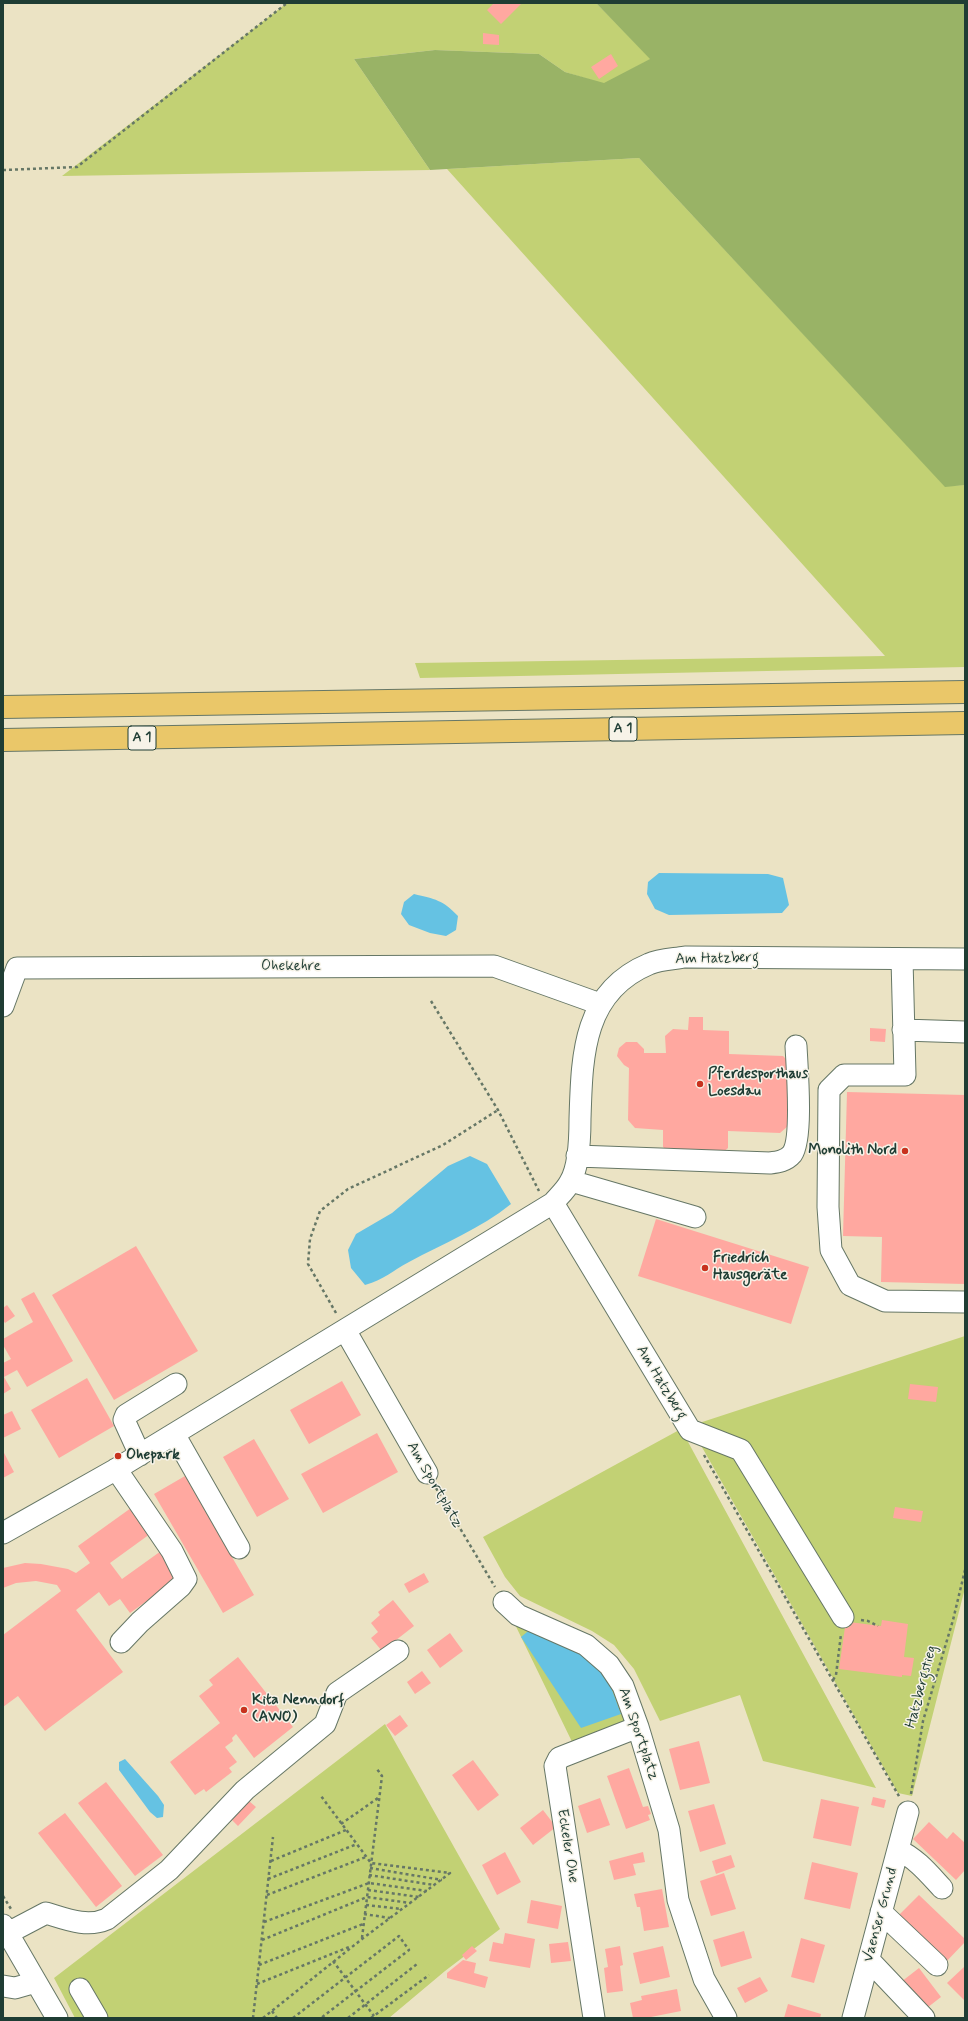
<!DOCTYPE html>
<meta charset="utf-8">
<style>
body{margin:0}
#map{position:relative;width:968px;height:2021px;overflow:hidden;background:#ebe3c4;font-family:Mynerve,sans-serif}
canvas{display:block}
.frame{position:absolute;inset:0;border:4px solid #1f3d34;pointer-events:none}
</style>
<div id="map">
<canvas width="968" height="2021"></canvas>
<div class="frame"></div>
</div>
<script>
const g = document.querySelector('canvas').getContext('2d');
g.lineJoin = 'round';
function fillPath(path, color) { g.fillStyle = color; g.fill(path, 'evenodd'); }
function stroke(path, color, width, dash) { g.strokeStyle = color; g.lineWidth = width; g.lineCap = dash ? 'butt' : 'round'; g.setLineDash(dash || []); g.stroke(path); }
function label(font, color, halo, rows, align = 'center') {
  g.font = font + ' Mynerve,sans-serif'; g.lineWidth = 3; g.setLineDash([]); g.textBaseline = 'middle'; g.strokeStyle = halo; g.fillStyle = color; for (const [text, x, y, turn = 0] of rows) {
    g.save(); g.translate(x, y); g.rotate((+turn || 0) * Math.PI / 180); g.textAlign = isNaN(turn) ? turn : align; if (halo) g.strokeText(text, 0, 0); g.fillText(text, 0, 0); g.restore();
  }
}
fillPath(new Path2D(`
 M 287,3 L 596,3 L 651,59 L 604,84 L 565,72 L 539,54 L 435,50 L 354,59 L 430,170 L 62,176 Z
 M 639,158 L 945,486 L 965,485 L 965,667 L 420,678 L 415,663 L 885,656 L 447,169 Z
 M 965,1336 L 965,1588 L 912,1796 L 898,1793 L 690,1426 Z
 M 681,1429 L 876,1788 L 763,1761 L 740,1695 L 660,1721 L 634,1669 L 614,1645 L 592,1631 L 520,1596 L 505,1577 L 483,1537 Z
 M 506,1606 L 607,1666 L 637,1727 L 576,1750 Z
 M 385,1724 L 500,1929 L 445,1971 L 389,2018 L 75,2018 L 54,1978 Z`), '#c2d174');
fillPath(new Path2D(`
 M 596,3 L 965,3 L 965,485 L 945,487 L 639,158 L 430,170 L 354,59 L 435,50 L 539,54 L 565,72 L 604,83 L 650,59 Z`), '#99b366');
fillPath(new Path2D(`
 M 659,873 L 768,874 L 783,878 L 789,905 L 782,913 L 669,915 L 655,909 L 647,894 L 648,882 Z
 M 414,894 C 435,899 443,900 458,916 L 456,930 L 446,936 L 430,933 L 409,925 L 401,914 L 404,902 Z
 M 470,1156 L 487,1164 L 511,1204 C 480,1229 444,1243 409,1262 C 392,1271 385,1279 365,1285 L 351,1268 L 348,1250 L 356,1234 L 392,1213 L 448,1166 Z
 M 532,1628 L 602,1663 L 621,1714 L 581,1728 L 521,1637 Z
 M 125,1759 L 158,1796 L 164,1805 L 163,1817 L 157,1818 L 150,1812 L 119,1770 L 119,1762 Z`), '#65c2e3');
fillPath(new Path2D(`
 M 494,3 L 522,3 L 501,24 L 487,10 Z
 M 483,33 L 499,35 L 499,45 L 483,44 Z
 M 611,54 L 618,66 L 599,79 L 591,67 Z
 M 689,1017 L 703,1017 L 703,1030 L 729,1031 L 729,1054 L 783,1056 L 789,1062 L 788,1126 L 780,1133 L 728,1131 L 728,1148 L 721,1154 L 670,1153 L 663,1147 L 663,1130 L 635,1128 L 628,1120 L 629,1068 L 624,1065 L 617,1056 L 619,1048 L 626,1042 L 637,1042 L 644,1049 L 644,1053 L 666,1053 L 665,1036 L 673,1029 L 688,1030 Z
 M 870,1028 L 886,1029 L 885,1042 L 870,1041 Z
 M 847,1092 L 965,1095 L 965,1284 L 881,1282 L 882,1237 L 843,1236 Z
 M 656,1219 L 809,1267 L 791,1324 L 638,1276 Z
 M 136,1246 L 198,1351 L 114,1400 L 52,1295 Z
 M 34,1292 L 73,1361 L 27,1387 L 17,1370 L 4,1377 L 11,1389 L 3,1394 L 3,1363 L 11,1359 L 3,1345 L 3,1339 L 33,1322 L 21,1299 Z
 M 7,1305 L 15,1316 L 5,1323 L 3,1320 L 3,1308 Z
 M 87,1378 L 114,1426 L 59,1458 L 31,1410 Z
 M 342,1381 L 361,1415 L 309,1444 L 290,1410 Z
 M 910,1384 L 938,1387 L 936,1402 L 908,1399 Z
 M 12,1411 L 21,1429 L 3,1438 L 3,1415 Z
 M 377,1433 L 398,1472 L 323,1513 L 301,1474 Z
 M 254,1439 L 289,1499 L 257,1517 L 223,1457 Z
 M 3,1451 L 14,1472 L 3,1478 Z
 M 185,1476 L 254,1595 L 223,1613 L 154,1494 Z
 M 895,1507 L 923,1511 L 921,1522 L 893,1518 Z
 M 131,1508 L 150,1534 L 110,1563 L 122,1579 L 161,1551 L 180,1577 L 130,1613 L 120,1599 L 109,1606 L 99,1592 L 76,1610 L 123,1672 L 45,1731 L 18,1696 L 3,1707 L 3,1635 L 61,1591 L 57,1585 L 36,1581 L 16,1583 L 3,1588 L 3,1568 L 25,1563 L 41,1564 L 68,1569 L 76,1573 L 90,1563 L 78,1546 Z
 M 424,1573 L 429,1582 L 409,1593 L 404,1584 Z
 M 393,1600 L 414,1626 L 382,1651 L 371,1638 L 378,1632 L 371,1623 L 380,1615 L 378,1612 Z
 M 882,1620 L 908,1624 L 904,1657 L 914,1658 L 911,1676 L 902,1675 L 902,1677 L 839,1669 L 845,1627 L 848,1628 L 849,1622 L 881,1626 Z
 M 450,1633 L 463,1651 L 440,1668 L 427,1650 Z
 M 238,1657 L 293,1727 L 254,1758 L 236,1734 L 232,1738 L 233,1741 L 225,1747 L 237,1762 L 229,1768 L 232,1772 L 206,1792 L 204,1789 L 195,1795 L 170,1762 L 220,1723 L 199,1696 L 213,1685 L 209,1680 Z
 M 422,1671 L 431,1683 L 415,1694 L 407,1682 Z
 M 400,1715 L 408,1726 L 395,1736 L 386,1725 Z
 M 699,1741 L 710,1783 L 680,1790 L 669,1749 Z
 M 473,1760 L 499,1795 L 478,1811 L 452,1775 Z
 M 629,1768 L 643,1807 L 648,1806 L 651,1814 L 648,1815 L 650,1820 L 626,1829 L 607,1776 Z
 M 106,1782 L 163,1855 L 135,1876 L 78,1803 Z
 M 873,1797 L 886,1800 L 884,1808 L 871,1805 Z
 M 600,1798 L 610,1825 L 587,1833 L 578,1806 Z
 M 821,1799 L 859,1807 L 851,1846 L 813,1838 Z
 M 249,1801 L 256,1807 L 238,1826 L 232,1820 Z
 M 714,1804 L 726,1844 L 700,1852 L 688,1811 Z
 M 543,1810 L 556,1827 L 533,1845 L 520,1828 Z
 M 65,1813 L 122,1886 L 96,1907 L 38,1833 Z
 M 929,1822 L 947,1839 L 953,1832 L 965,1843 L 965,1870 L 956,1880 L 913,1839 Z
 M 505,1852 L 521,1882 L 497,1895 L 482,1865 Z
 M 643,1852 L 645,1862 L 633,1864 L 636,1875 L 614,1880 L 609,1861 Z
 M 731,1855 L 735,1867 L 716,1874 L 712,1861 Z
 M 812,1862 L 858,1873 L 850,1909 L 804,1899 Z
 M 724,1873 L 736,1909 L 711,1916 L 700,1881 Z
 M 662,1889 L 669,1927 L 644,1931 L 640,1907 L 637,1907 L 634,1894 Z
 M 919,1895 L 965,1939 L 965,1942 L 945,1963 L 897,1917 Z
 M 531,1900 L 562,1906 L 558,1929 L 527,1923 Z
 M 744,1931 L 752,1958 L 721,1967 L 713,1940 Z
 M 505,1933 L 535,1939 L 530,1968 L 489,1961 L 493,1942 L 503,1944 Z
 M 801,1938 L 825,1945 L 814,1983 L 791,1977 Z
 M 568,1942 L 571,1961 L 551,1963 L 549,1944 Z
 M 472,1946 L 477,1951 L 466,1960 L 462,1955 Z
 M 620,1946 L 623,1965 L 620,1966 L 623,1991 L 607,1993 L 604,1968 L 608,1967 L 605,1949 Z
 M 663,1946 L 670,1977 L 640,1984 L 633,1953 Z
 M 463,1960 L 476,1963 L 474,1973 L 488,1977 L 485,1988 L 447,1978 L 447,1973 Z
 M 964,1967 L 965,1968 L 965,2001 L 947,1983 Z
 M 919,1968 L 941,1997 L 923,2011 L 901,1982 Z
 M 760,1977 L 768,1991 L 745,2003 L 737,1988 Z
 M 677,1989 L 681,2011 L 646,2018 L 633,2018 L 630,2003 L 642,2000 L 641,1996 Z
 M 788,2004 L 821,2014 L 820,2018 L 784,2018 Z`), '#ffa8a0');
const minor = new Path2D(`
 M 902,959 L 905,1075 L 844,1075 L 829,1090 L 828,1207 L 831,1250 L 850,1285 L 885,1301 L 965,1302
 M 3,1006 L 17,968 L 494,966 L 600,1004
 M 903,1030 L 965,1032
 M 577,1156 L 770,1163 C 778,1162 786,1161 792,1154 C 803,1139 797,1067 796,1046
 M 571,1181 L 695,1217
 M 553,1203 L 690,1430 L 741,1450 L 843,1617
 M 345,1330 L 427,1473
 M 174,1434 L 239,1548
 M 140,1455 L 124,1420 L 126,1415 L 176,1384
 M 116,1469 L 172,1551 L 186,1579 L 181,1586 L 140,1622 L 121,1642
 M 3,1533 L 113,1471 L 553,1203 C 558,1197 566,1190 570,1182 C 579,1167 580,1137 580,1119 C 582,1057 582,992 649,964 C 660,959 674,959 685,957 L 965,959
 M 504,1602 L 518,1615 L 586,1645 L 609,1665 L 623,1686 L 638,1727 L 669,1830 L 678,1900 L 704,1979 L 726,2018
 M 898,1850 C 916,1858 929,1874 942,1888
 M 881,1912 L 937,1965
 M 3,1925 L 57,2018
 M 8,1933 L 46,1913 C 66,1919 87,1928 107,1919 L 169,1870 L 245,1790 L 325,1724 L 337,1693 L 398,1651
 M 869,1960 L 924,2018
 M 3,1986 L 15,1988 L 36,1982
 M 80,1989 L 97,2018
 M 594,2018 L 555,1766 L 559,1758 L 638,1727
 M 853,2018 L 908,1812`);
const highway = new Path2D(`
 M 3,707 L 965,692
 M 3,740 L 965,723`);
stroke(minor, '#676', 23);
stroke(highway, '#676', 24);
stroke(new Path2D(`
 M 3,170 L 77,167 L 287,3
 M 431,1001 L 498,1110 L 539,1191
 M 336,1313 L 308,1264 L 310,1239 L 320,1211 L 348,1189 L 443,1145 L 498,1110
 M 704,1455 L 900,1798
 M 436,1488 L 495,1587
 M 861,1620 L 868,1621 L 878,1626
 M 833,1680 L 836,1675 L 841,1634
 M 911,1794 L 923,1721 L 953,1620 L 965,1570
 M 341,1824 L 378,1798
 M 271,1861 L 346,1830
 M 370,1868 L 442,1880
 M 369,1875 L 434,1885
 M 268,1879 L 357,1844
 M 368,1890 L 419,1897
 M 267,1895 L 366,1857
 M 3,1896 L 11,1909
 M 366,1905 L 402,1909
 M 364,1914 L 390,1918
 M 264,1922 L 369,1883 L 427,1891
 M 362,1938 L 382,1776 L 377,1769
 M 262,1940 L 367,1897 L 410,1903
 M 333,1961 L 374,2016
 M 259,1965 L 363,1924
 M 257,1984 L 349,1947
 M 272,2011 L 277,2018
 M 253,2018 L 273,1837
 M 263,2018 L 362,1939 L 450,1873 L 371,1863 L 321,1796
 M 293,2018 L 399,1936 L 409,1950 L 321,2018
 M 348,2018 L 417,1964
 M 371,2018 L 429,1975`), '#676', 2.5, [3, 3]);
stroke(minor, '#fff', 21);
stroke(highway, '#eac769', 22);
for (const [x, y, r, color] of [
 [700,1084,4,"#c8321e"],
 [905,1151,4,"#c8321e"],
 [705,1268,4,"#c8321e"],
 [118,1456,4,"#c8321e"],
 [244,1710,4,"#c8321e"]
]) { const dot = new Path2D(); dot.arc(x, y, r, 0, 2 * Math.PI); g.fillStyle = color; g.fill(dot); stroke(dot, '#f7f3e8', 1.5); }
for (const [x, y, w] of [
 [623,729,28],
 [142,738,28]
]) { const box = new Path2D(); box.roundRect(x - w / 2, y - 12, w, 24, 3); g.fillStyle = '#f7f3e8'; g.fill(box); stroke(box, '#1f3d34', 1); }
label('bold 14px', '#1f3d34', null, [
 ["A 1",623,729],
 ["A 1",142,738]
]);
label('15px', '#1f3d34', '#f7f3e8', [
 ["Am Hatzberg",717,959,-1],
 ["Ohekehre",291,967],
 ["Am Hatzberg",661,1383,59],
 ["Am Sportplatz",434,1485,60],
 ["Hatzbergstieg",922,1687,-75],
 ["Am Sportplatz",638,1734,71],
 ["Eckeler Ohe",567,1846,81],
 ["Vaenser Grund",881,1915,-75]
]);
label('bold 15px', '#1f3d34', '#f7f3e8', [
 ["Pferdesporthaus",708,1075],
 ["Loesdau",708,1092],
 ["Monolith Nord",897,1151,"right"],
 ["Friedrich",713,1259],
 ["Hausgeräte",713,1276],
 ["Ohepark",126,1456],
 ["Kita Nenndorf",252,1701],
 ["(AWO)",252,1718]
], 'left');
</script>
